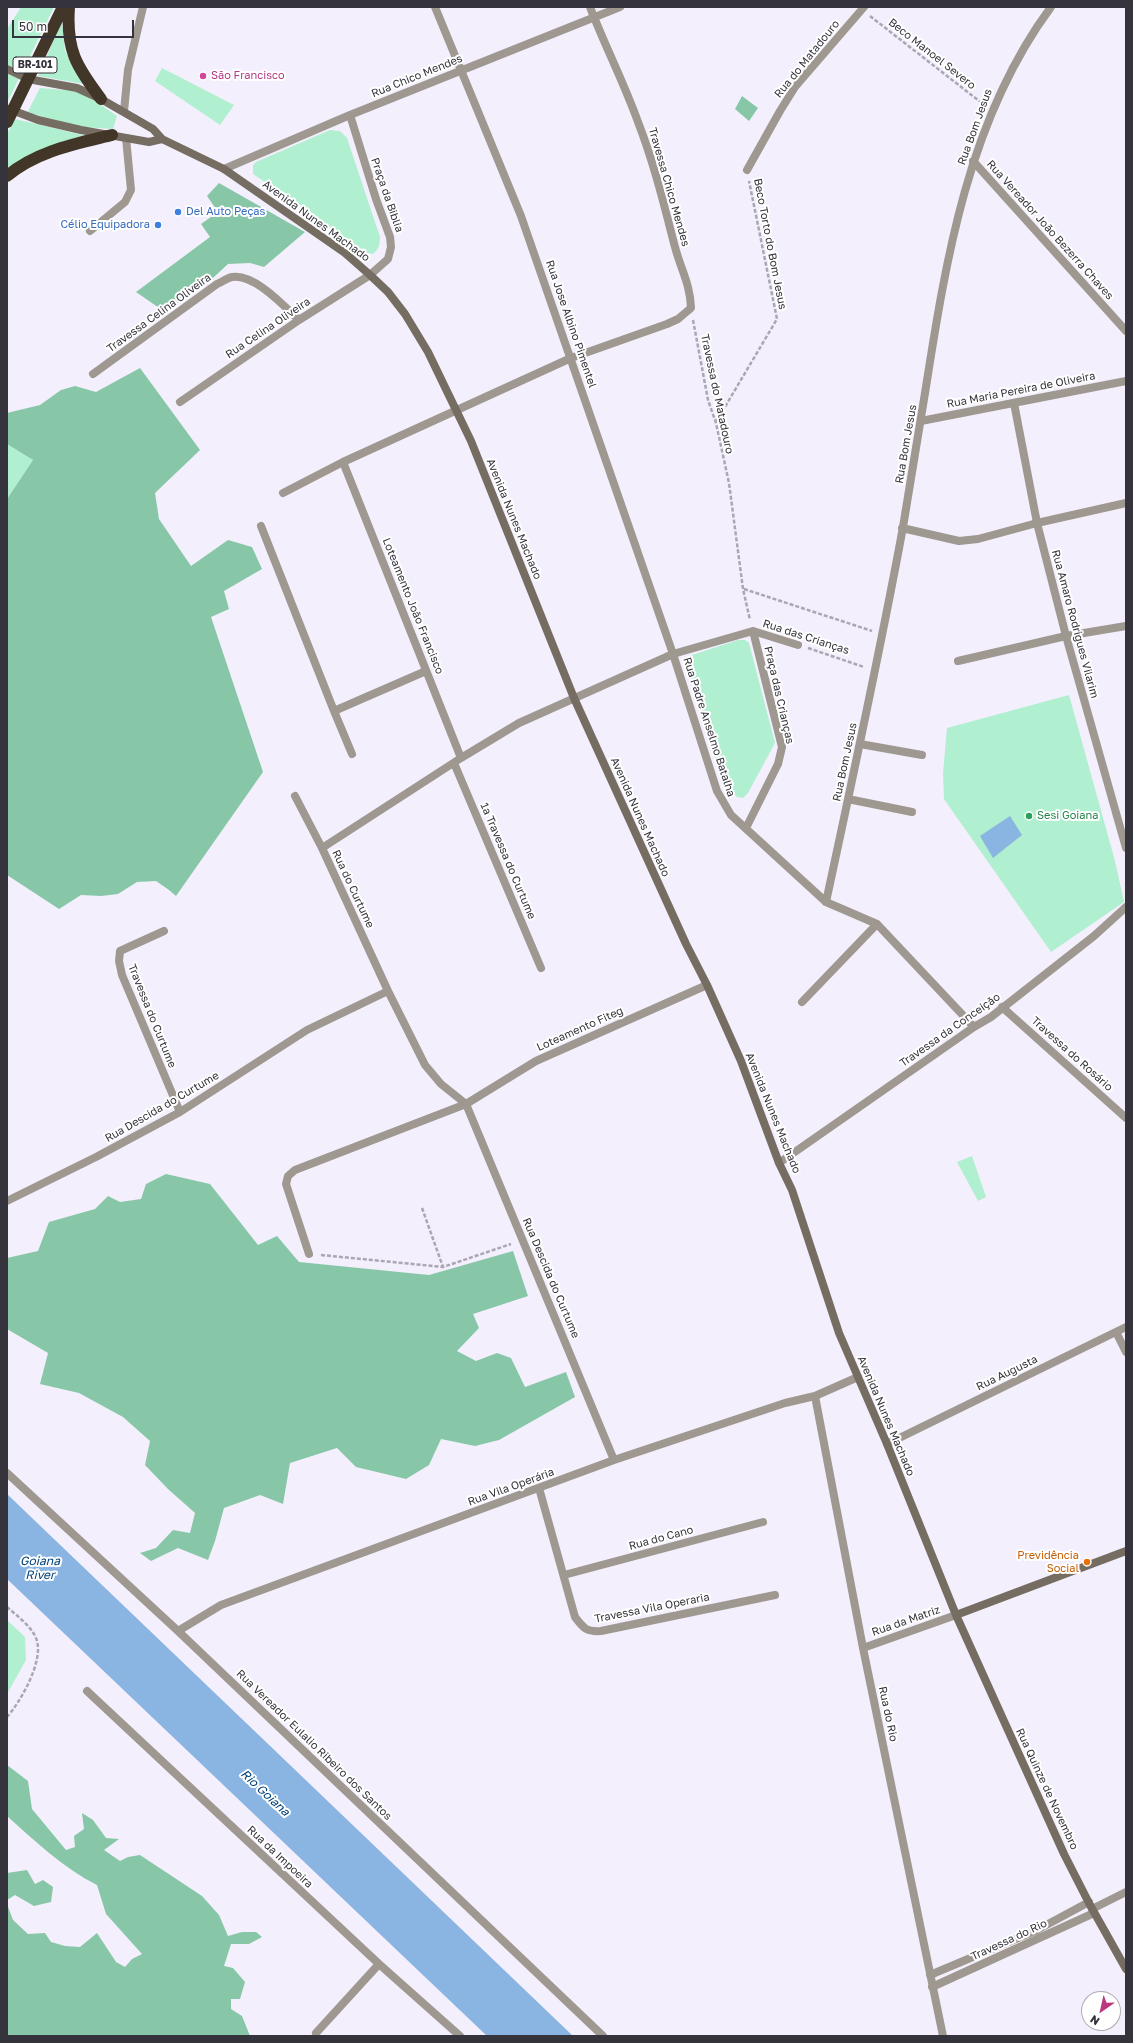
<!DOCTYPE html>
<meta charset="utf-8">
<style>
body{margin:0}
#map{position:relative;width:1133px;height:2043px;overflow:hidden;background:#f3effc;font-family:"Golos Text",sans-serif}
canvas{display:block}
.frame{position:absolute;inset:0;border:8px solid #35333b;pointer-events:none}
.north{position:absolute;left:1081px;top:1991px;width:40px;height:40px;box-sizing:border-box;background:#fff;border:1px solid #aeadb1;border-radius:50%;rotate:214deg;font-size:11px;font-weight:700;line-height:16px;text-align:center;color:#35333b}
.north::after{content:'';display:block;margin:auto;width:14px;height:18px;background:#bc387e;clip-path:polygon(50% 0,100% 100%,50% 72%,0 100%)}
.scale{position:absolute;left:12px;top:20px;width:122px;height:18px;box-sizing:border-box;border:2px solid #35333b;border-top:0;padding-left:5px;font-size:12px;line-height:14px;white-space:nowrap;color:#35333b;-webkit-text-stroke:3px #fff;paint-order:stroke}
</style>
<div id="map">
<canvas width="1133" height="2043"></canvas>
<div class="frame"></div>
<div class="north">N</div>
<div class="scale">50 m</div>
</div>
<script>
const g = document.querySelector('canvas').getContext('2d');
g.lineJoin = 'round';
function fillPath(path, color) { g.fillStyle = color; g.fill(path, 'evenodd'); }
function stroke(path, color, width, dash) { g.strokeStyle = color; g.lineWidth = width; g.lineCap = dash ? 'butt' : 'round'; g.setLineDash(dash || []); g.stroke(path); }
function label(font, color, halo, rows, align = 'center') {
  g.font = font + ' "Golos Text",sans-serif'; g.lineWidth = 4; g.setLineDash([]); g.textBaseline = 'middle'; g.strokeStyle = halo; g.fillStyle = color; for (const [text, x, y, turn = 0] of rows) {
    g.save(); g.translate(x, y); g.rotate((+turn || 0) * Math.PI / 180); g.textAlign = isNaN(turn) ? turn : align; if (halo) g.strokeText(text, 0, 0); g.fillText(text, 0, 0); g.restore();
  }
}
fillPath(new Path2D(`
 M 21,7 L 54,7 L 7,103 L 7,29 Z
 M 62,21 L 65,51 L 84,84 L 38,76 Z
 M 162,68 L 234,105 L 220,125 L 155,81 Z
 M 40,88 L 77,91 L 97,102 L 117,116 L 113,129 L 82,127 L 27,113 Z
 M 15,119 L 91,137 L 7,172 L 7,134 Z
 M 330,130 L 340,131 L 347,138 L 380,237 C 380,244 379,249 373,254 L 362,252 L 355,248 L 316,216 L 253,174 L 253,165 L 256,162 Z
 M 7,444 L 33,460 L 7,499 Z
 M 738,640 L 745,640 L 749,643 L 775,743 L 748,793 L 743,798 L 737,797 L 721,779 L 686,661 L 689,656 Z
 M 1069,695 L 1115,861 L 1124,902 L 1051,952 L 944,799 L 943,773 L 947,728 Z
 M 972,1156 L 986,1197 L 978,1201 L 957,1162 Z
 M 7,1620 L 25,1637 L 26,1660 L 7,1694 Z`), '#b0f0d0');
fillPath(new Path2D(`
 M 742,96 L 758,108 L 749,121 L 735,109 Z
 M 219,183 L 305,232 L 264,267 L 250,263 L 228,264 L 214,277 L 165,312 L 136,292 L 210,237 L 201,224 L 218,212 L 207,196 Z
 M 140,368 L 200,450 L 155,493 L 159,519 L 191,566 L 228,540 L 252,547 L 262,569 L 224,591 L 229,609 L 211,617 L 263,772 L 176,896 L 169,890 L 156,881 L 137,882 L 118,894 L 101,896 L 81,895 L 59,909 L 7,875 L 7,499 L 33,460 L 7,444 L 7,413 L 40,405 L 61,390 L 75,386 L 96,392 Z
 M 166,1174 L 210,1184 L 258,1245 L 277,1236 L 299,1262 L 429,1275 L 513,1251 L 528,1296 L 473,1314 L 479,1328 L 457,1351 L 476,1361 L 497,1353 L 511,1358 L 525,1387 L 566,1372 L 575,1397 L 499,1440 L 475,1446 L 441,1439 L 429,1465 L 406,1479 L 356,1467 L 337,1448 L 290,1463 L 283,1504 L 260,1495 L 224,1508 L 215,1541 L 208,1560 L 178,1548 L 151,1561 L 140,1553 L 156,1548 L 173,1530 L 190,1533 L 195,1513 L 168,1489 L 145,1465 L 150,1441 L 123,1417 L 79,1393 L 40,1384 L 48,1353 L 7,1329 L 7,1258 L 38,1251 L 49,1222 L 95,1209 L 108,1196 L 120,1202 L 141,1199 L 146,1184 Z
 M 7,1765 L 28,1781 L 32,1809 L 66,1850 L 75,1847 L 74,1836 L 84,1829 L 82,1813 L 93,1820 L 106,1838 L 119,1839 L 104,1850 L 120,1861 L 128,1857 L 140,1855 L 202,1896 L 219,1915 L 228,1936 L 242,1932 L 256,1932 L 262,1937 L 249,1944 L 231,1944 L 224,1966 L 233,1968 L 245,1982 L 240,1999 L 231,1999 L 231,2009 L 242,2016 L 250,2036 L 7,2036 L 7,1904 L 13,1920 L 28,1934 L 45,1933 L 51,1942 L 65,1946 L 80,1947 L 97,1933 L 116,1962 L 125,1967 L 132,1959 L 142,1954 L 106,1914 L 97,1885 C 63,1868 35,1841 7,1816 Z
 M 27,1870 L 35,1884 L 43,1880 L 53,1887 L 51,1902 L 34,1906 L 15,1895 L 7,1900 L 7,1873 Z`), '#87c7a7');
fillPath(new Path2D(`
 M 1010,816 L 1022,835 L 993,858 L 980,836 Z
 M 7,1494 L 573,2036 L 487,2036 L 7,1579 Z`), '#8ab4e1');
stroke(new Path2D(`
 M 870,16 L 983,104
 M 693,320 L 708,400 L 716,423 L 729,483 L 743,589 L 750,620
 M 716,422 L 777,319 L 749,181
 M 744,589 L 872,631
 M 808,648 L 864,667
 M 422,1208 L 443,1267
 M 321,1255 L 443,1267 L 511,1244
 M 7,1607 C 17,1616 33,1627 37,1641 C 43,1662 21,1701 7,1717`), '#aaa6b2', 2.5, [4, 2]);
stroke(new Path2D(`
 M 90,231 L 125,202 L 131,190 L 126,138`), '#9e9890', 8);
stroke(new Path2D(`
 M 435,7 L 521,216 L 673,654 L 717,791 L 731,815 L 826,902 L 877,924 L 974,1027
 M 124,111 L 128,70 L 143,7
 M 973,161 L 1126,331
 M 224,169 L 350,115 L 620,7
 M 747,170 L 780,111 L 795,87 L 864,7
 M 93,374 L 217,284 C 222,282 227,278 232,277 C 254,273 284,306 299,320
 M 180,402 L 299,320 L 370,275 L 388,259 L 391,247 L 390,237 L 376,199 L 350,115
 M 1014,403 L 1037,523 L 1066,636 L 1126,848
 M 921,421 L 1126,381
 M 343,462 L 461,758
 M 283,493 L 343,462 L 571,358 L 667,324 L 678,319 L 691,308 C 690,283 681,270 675,247 C 664,205 654,163 638,122 C 624,83 605,46 590,7
 M 261,526 L 334,711 L 352,754
 M 902,528 L 959,541 L 978,539 L 1037,523 L 1126,503
 M 958,661 L 1066,636 L 1126,626
 M 334,711 L 426,671
 M 860,744 L 922,755
 M 454,763 L 541,968
 M 295,796 L 322,848
 M 848,799 L 912,812
 M 746,828 L 778,764 L 782,747 L 753,631
 M 826,902 C 853,777 880,652 903,527 C 910,482 918,438 925,393 C 946,259 968,119 1051,7
 M 164,931 L 120,951 L 119,961 L 122,975 L 180,1112
 M 802,1002 L 877,924
 M 1002,1007 L 1126,1118
 M 779,1163 L 974,1027 L 991,1017 L 1094,936 L 1126,907
 M 7,1201 L 96,1157 L 180,1112 L 307,1030 L 388,991
 M 309,1254 L 286,1184 L 288,1176 L 295,1170 L 466,1104 L 536,1061 L 707,985
 M 1116,1332 L 1126,1352
 M 815,1396 L 863,1648 L 943,2036
 M 887,1444 L 1126,1327
 M 614,1460 L 466,1104 L 441,1084 L 425,1065 L 388,991 L 322,848 L 461,758 L 519,723 L 673,654 L 753,631 L 798,645
 M 7,1473 L 178,1631 L 603,2036
 M 539,1488 L 575,1617 C 584,1629 587,1632 601,1631 L 775,1595
 M 564,1575 L 763,1522
 M 178,1631 L 221,1605 L 614,1460 L 785,1403 L 815,1396 L 858,1377
 M 863,1648 L 956,1615
 M 87,1691 L 379,1964 L 460,2036
 M 1092,1909 L 1126,1892
 M 930,1975 L 1037,1930 L 1089,1902
 M 932,1987 L 1094,1913
 M 316,2033 L 379,1964`), '#9e9890', 8);
stroke(new Path2D(`
 M 7,69 L 28,79 L 77,88 L 101,99 L 153,129 L 162,139 L 224,169 L 345,253 L 370,275 L 388,292 L 405,314 L 428,352 L 471,441 L 574,698 L 686,944 L 707,985 L 741,1061 L 779,1163 L 792,1190 L 839,1333 L 887,1444 L 956,1615 L 1064,1854 L 1090,1905 L 1126,1969
 M 9,109 L 38,120 L 81,130 L 149,142 L 162,139
 M 956,1615 L 1126,1551`), '#766d62', 8);
stroke(new Path2D(`
 M 69,7 C 66,50 76,66 101,99
 M 7,122 L 63,7
 M 7,176 C 37,151 75,144 112,135`), '#423628', 12);
for (const [x, y, r, color] of [
 [203,76,4,"#d1479c"],
 [178,212,4,"#3f7fe0"],
 [158,225,4,"#3f7fe0"],
 [1029,816,4,"#2e9e5b"],
 [1087,1562,4,"#e8710a"]
]) { const dot = new Path2D(); dot.arc(x, y, r, 0, 2 * Math.PI); g.fillStyle = color; g.fill(dot); stroke(dot, '#fff', 1.5); }
for (const [x, y, w] of [
 [35,65,44]
]) { const box = new Path2D(); box.roundRect(x - w / 2, y - 8, w, 16, 3); g.fillStyle = '#fff'; g.fill(box); stroke(box, '#35333b', 1); }
label('bold 10px', '#35333b', null, [
 ["BR-101",35,65]
]);
label('11px', '#35333b', '#fff', [
 ["Beco Manoel Severo",932,54,38],
 ["Rua do Matadouro",807,59,-51],
 ["Rua Chico Mendes",417,76,-22],
 ["Rua Bom Jesus",975,127,-70],
 ["Travessa Chico Mendes",669,187,74],
 ["Praça da Biblia",387,195,71],
 ["Avenida Nunes Machado",316,221,36],
 ["Rua Vereador João Bezerra Chaves",1050,230,48],
 ["Beco Torto do Bom Jesus",770,244,79],
 ["Travessa Celina Oliveira",159,313,-36],
 ["Rua Jose Albino Pimentel",571,324,71],
 ["Rua Celina Oliveira",268,328,-34],
 ["Rua Maria Pereira de Oliveira",1021,390,-11],
 ["Travessa do Matadouro",717,394,78],
 ["Rua Bom Jesus",906,444,-80],
 ["Avenida Nunes Machado",514,519,68],
 ["Loteamento João Francisco",413,606,68],
 ["Rua Amaro Rodrigues Vilarim",1075,624,75],
 ["Rua das Crianças",806,637,18],
 ["Praça das Crianças",779,695,77],
 ["Rua Padre Anselmo Batalha",709,727,72],
 ["Rua Bom Jesus",845,762,-78],
 ["Avenida Nunes Machado",640,817,66],
 ["1ª Travessa do Curtume",508,861,67],
 ["Rua do Curtume",353,889,65],
 ["Travessa do Curtume",152,1016,68],
 ["Loteamento Fiteg",580,1029,-24],
 ["Travessa da Conceição",950,1030,-35],
 ["Travessa do Rosário",1072,1054,42],
 ["Rua Descida do Curtume",162,1107,-30],
 ["Avenida Nunes Machado",773,1113,68],
 ["Rua Descida do Curtume",551,1278,67],
 ["Rua Augusta",1007,1373,-26],
 ["Avenida Nunes Machado",886,1416,67],
 ["Rua Vila Operária",511,1487,-20],
 ["Rua do Cano",661,1538,-15],
 ["Travessa Vila Operaria",652,1608,-11],
 ["Rua da Matriz",906,1621,-19],
 ["Rua do Rio",888,1714,78],
 ["Rua Vereador Eulalio Ribeiro dos Santos",314,1745,44],
 ["Rua Quinze de Novembro",1047,1789,65],
 ["Rua da Impoeira",280,1857,43],
 ["Travessa do Rio",1009,1940,-25]
]);
label('11px', '#b23c85', '#fff', [
 ["São Francisco",211,76]
], 'left');
label('11px', '#366cbe', '#fff', [
 ["Del Auto Peças",186,212],
 ["Célio Equipadora",150,225,"right"]
], 'left');
label('11px', '#27864d', '#fff', [
 ["Sesi Goiana",1037,816]
], 'left');
label('11px', '#c56008', '#fff', [
 ["Previdência",1079,1556],
 ["Social",1079,1569]
], 'right');
label('italic 12px', '#004379', '#fff', [
 ["Goiana",40,1561],
 ["River",40,1575],
 ["Rio Goiana",265,1793,43]
]);
</script>
